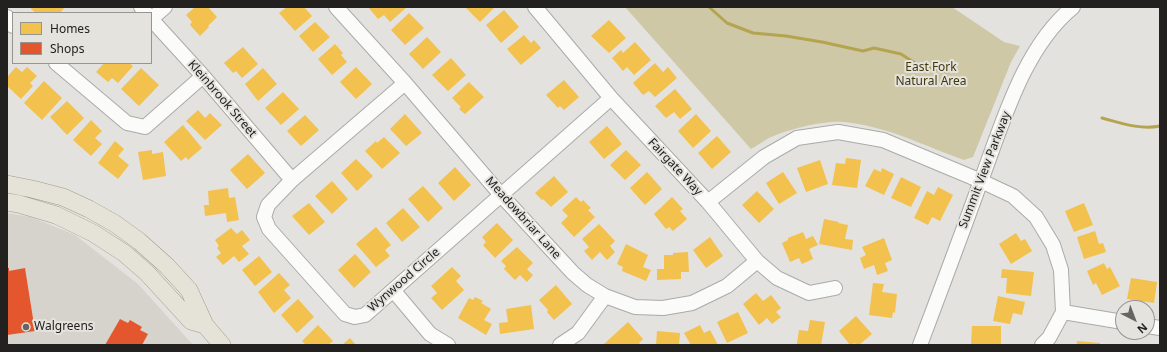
<!DOCTYPE html>
<style>
body{margin:0}
#map{position:relative;width:1167px;height:352px;overflow:hidden;background:#e3e2df;font-family:"Noto Sans",sans-serif}
canvas{display:block}
.frame{position:absolute;inset:0;border:8px solid #222120;pointer-events:none}
.legend{position:absolute;left:12px;top:12px;width:140px;height:52px;box-sizing:border-box;background:#e4e3de;border:1px solid #969592;margin:0;padding:5px 7px;list-style:none;font-size:12px;color:#222120}
.legend li{display:flex;align-items:center;gap:8px;height:20px}
.legend b{width:20px;border:1px solid #969592}
.north{position:absolute;left:1115px;top:300px;width:40px;height:40px;box-sizing:border-box;background:#e4e3de;border:1px solid #969592;border-radius:50%;rotate:138deg;font-size:11px;font-weight:700;line-height:16px;text-align:center;color:#222120}
.north::after{content:'';display:block;margin:auto;width:14px;height:18px;background:#666563;clip-path:polygon(50% 0,100% 100%,50% 72%,0 100%)}
</style>
<div id="map">
<canvas width="1167" height="352"></canvas>
<div class="frame"></div>
<ul class="legend">
<li><b style="height:11px;background:#f2c14e"></b>Homes</li>
<li><b style="height:11px;background:#e4572e"></b>Shops</li>
</ul>
<div class="north">N</div>
</div>
<script>
const g = document.querySelector('canvas').getContext('2d');
g.lineJoin = 'round';
function fillPath(path, color) { g.fillStyle = color; g.fill(path, 'evenodd'); }
function stroke(path, color, width, dash) { g.strokeStyle = color; g.lineWidth = width; g.lineCap = dash ? 'butt' : 'round'; g.setLineDash(dash || []); g.stroke(path); }
function label(font, color, halo, rows, align = 'center') {
  g.font = font + ' "Noto Sans",sans-serif'; g.lineWidth = 4; g.setLineDash([]); g.textBaseline = 'middle'; g.strokeStyle = halo; g.fillStyle = color; for (const [text, x, y, turn = 0] of rows) {
    g.save(); g.translate(x, y); g.rotate((+turn || 0) * Math.PI / 180); g.textAlign = isNaN(turn) ? turn : align; if (halo) g.strokeText(text, 0, 0); g.fillText(text, 0, 0); g.restore();
  }
}
fillPath(new Path2D(`
 M 7,213 L 31,217 L 75,235 L 138,284 L 193,345 L 7,345 Z`), '#d5d3cb');
fillPath(new Path2D(`
 M 625,7 L 952,7 L 1004,42 L 1020,46 L 1011,62 L 973,157 L 964,160 C 925,146 886,126 844,122 C 824,120 785,130 767,139 C 762,142 757,146 751,149 Z`), '#cfc8a7');
fillPath(new Path2D(`
 M 32,7 L 65,7 L 60,13 L 36,13 L 31,9 Z
 M 195,7 L 208,7 L 217,17 L 208,26 L 209,27 L 200,36 L 190,25 L 192,22 L 186,15 Z
 M 287,7 L 304,7 L 312,16 L 295,31 L 279,13 Z
 M 368,7 L 407,7 L 390,22 L 384,15 L 378,19 Z
 M 465,7 L 495,7 L 480,22 Z
 M 504,10 L 519,27 L 501,43 L 486,25 Z
 M 409,13 L 424,28 L 405,45 L 391,30 Z
 M 609,20 L 626,38 L 609,53 L 591,36 Z
 M 315,22 L 330,37 L 313,52 L 299,36 Z
 M 524,35 L 531,43 L 534,40 L 541,48 L 521,65 L 507,49 Z
 M 427,37 L 441,52 L 423,69 L 409,54 Z
 M 635,42 L 651,60 L 634,75 L 627,67 L 623,71 L 612,58 L 621,50 L 623,53 Z
 M 335,44 L 343,53 L 341,55 L 347,62 L 332,75 L 318,59 Z
 M 243,47 L 258,64 L 242,78 L 236,71 L 233,73 L 224,63 Z
 M 451,58 L 466,75 L 448,91 L 432,75 Z
 M 104,63 L 129,63 L 133,66 L 118,83 L 112,78 L 108,82 L 96,72 Z
 M 655,63 L 663,72 L 668,67 L 677,78 L 655,97 L 649,91 L 643,95 L 633,83 Z
 M 16,67 L 22,72 L 27,67 L 37,76 L 30,83 L 33,86 L 21,99 L 7,86 L 7,77 Z
 M 356,67 L 372,84 L 356,99 L 340,82 Z
 M 141,68 L 159,85 L 139,106 L 121,89 Z
 M 263,68 L 277,84 L 258,101 L 245,84 Z
 M 564,80 L 579,97 L 564,110 L 560,106 L 558,108 L 546,95 Z
 M 44,81 L 62,98 L 42,120 L 24,103 Z
 M 469,82 L 484,97 L 465,114 L 459,109 L 461,107 L 452,98 Z
 M 675,89 L 692,109 L 680,119 L 674,112 L 666,118 L 655,106 Z
 M 283,92 L 299,109 L 281,125 L 265,108 Z
 M 67,101 L 84,118 L 67,135 L 50,117 Z
 M 198,110 L 205,118 L 210,113 L 222,125 L 205,140 L 186,121 Z
 M 405,114 L 422,133 L 406,146 L 390,129 Z
 M 696,114 L 711,131 L 693,148 L 678,131 Z
 M 305,115 L 319,130 L 301,146 L 287,131 Z
 M 91,120 L 102,131 L 95,138 L 102,144 L 91,156 L 73,140 Z
 M 183,125 L 202,148 L 188,160 L 186,157 L 181,161 L 164,142 Z
 M 607,126 L 622,144 L 604,159 L 589,142 Z
 M 717,136 L 731,152 L 712,169 L 698,153 Z
 M 384,137 L 400,153 L 382,169 L 365,151 L 376,141 L 377,143 Z
 M 115,141 L 124,149 L 118,156 L 129,165 L 118,179 L 98,163 Z
 M 152,150 L 152,154 L 163,152 L 166,176 L 143,180 L 138,152 Z
 M 626,150 L 641,165 L 625,180 L 610,165 Z
 M 248,154 L 265,173 L 247,189 L 230,170 Z
 M 846,158 L 861,160 L 857,188 L 832,185 L 836,163 L 845,164 Z
 M 356,159 L 373,176 L 357,191 L 341,173 Z
 M 820,160 L 828,184 L 806,192 L 797,168 Z
 M 455,167 L 471,185 L 454,201 L 438,183 Z
 M 882,168 L 894,174 L 884,195 L 865,186 L 874,169 L 881,172 Z
 M 647,172 L 662,189 L 645,205 L 630,188 Z
 M 783,172 L 797,193 L 779,204 L 766,183 Z
 M 554,176 L 568,192 L 551,207 L 543,199 L 542,200 L 535,193 Z
 M 901,177 L 921,187 L 911,207 L 891,198 Z
 M 332,181 L 348,199 L 332,214 L 315,196 Z
 M 423,186 L 443,208 L 428,222 L 408,199 Z
 M 938,187 L 953,195 L 940,221 L 932,217 L 928,225 L 914,218 L 927,191 L 934,195 Z
 M 228,188 L 229,198 L 235,197 L 239,220 L 227,222 L 226,213 L 205,216 L 204,205 L 209,205 L 208,191 Z
 M 757,191 L 774,209 L 759,223 L 742,205 Z
 M 576,197 L 581,202 L 583,200 L 591,208 L 588,210 L 595,217 L 574,237 L 561,223 L 568,216 L 562,210 Z
 M 672,197 L 683,209 L 680,211 L 687,219 L 673,231 L 669,227 L 666,229 L 654,214 Z
 M 309,203 L 325,222 L 309,235 L 292,216 Z
 M 1084,203 L 1093,225 L 1074,232 L 1065,211 Z
 M 403,208 L 420,227 L 402,242 L 386,223 Z
 M 824,219 L 839,222 L 838,223 L 848,225 L 845,239 L 853,240 L 852,250 L 819,244 Z
 M 497,223 L 513,240 L 495,258 L 483,245 L 486,242 L 482,237 Z
 M 599,224 L 615,241 L 610,246 L 615,252 L 607,260 L 600,252 L 592,260 L 584,251 L 589,247 L 582,239 Z
 M 376,227 L 391,245 L 385,250 L 390,256 L 376,267 L 356,244 Z
 M 231,228 L 237,234 L 242,230 L 250,240 L 242,246 L 249,254 L 239,262 L 234,256 L 223,265 L 216,257 L 221,253 L 217,248 L 219,246 L 215,240 Z
 M 1095,231 L 1099,244 L 1103,243 L 1106,252 L 1084,259 L 1077,237 Z
 M 803,232 L 806,239 L 813,236 L 818,245 L 809,249 L 813,259 L 802,264 L 799,258 L 790,262 L 782,243 L 788,240 L 788,238 Z
 M 1016,233 L 1021,241 L 1025,239 L 1032,251 L 1011,264 L 999,244 Z
 M 710,237 L 723,256 L 706,268 L 693,250 Z
 M 884,238 L 892,260 L 885,263 L 888,271 L 877,275 L 874,265 L 864,269 L 860,258 L 866,255 L 862,247 Z
 M 626,244 L 648,255 L 643,267 L 651,270 L 646,281 L 622,271 L 623,267 L 617,264 Z
 M 517,247 L 533,263 L 527,269 L 533,275 L 527,282 L 520,275 L 515,280 L 504,269 L 506,266 L 501,261 Z
 M 688,252 L 689,272 L 681,272 L 681,279 L 657,280 L 657,269 L 664,269 L 664,255 L 673,255 L 673,253 Z
 M 355,254 L 371,272 L 354,288 L 338,270 Z
 M 259,256 L 272,272 L 255,286 L 242,270 Z
 M 1104,263 L 1107,269 L 1110,267 L 1120,286 L 1102,295 L 1096,283 L 1093,285 L 1087,271 Z
 M 452,267 L 461,276 L 456,281 L 464,290 L 442,310 L 431,298 L 437,293 L 431,286 Z
 M 1002,269 L 1034,272 L 1031,296 L 1006,293 L 1007,278 L 1001,278 Z
 M 279,273 L 290,285 L 284,290 L 291,298 L 274,313 L 258,292 Z
 M 1131,278 L 1157,282 L 1154,303 L 1127,299 Z
 M 873,283 L 884,284 L 882,292 L 897,294 L 895,313 L 893,312 L 892,318 L 869,315 Z
 M 556,285 L 572,304 L 554,320 L 547,312 L 548,310 L 539,300 Z
 M 756,293 L 763,301 L 771,295 L 781,308 L 776,312 L 781,317 L 772,324 L 767,318 L 759,325 L 743,304 Z
 M 998,296 L 1025,302 L 1022,315 L 1013,313 L 1010,324 L 993,321 Z
 M 475,297 L 483,301 L 481,303 L 491,309 L 484,320 L 492,324 L 486,335 L 458,318 L 469,298 L 473,300 Z
 M 298,299 L 314,317 L 297,333 L 281,315 Z
 M 531,305 L 534,329 L 500,334 L 499,323 L 508,322 L 506,309 Z
 M 738,312 L 748,333 L 727,343 L 717,322 Z
 M 856,316 L 872,334 L 859,345 L 856,345 L 855,343 L 850,345 L 839,331 Z
 M 810,320 L 825,322 L 821,345 L 797,344 L 799,330 L 808,331 Z
 M 628,322 L 643,339 L 639,343 L 641,345 L 605,345 L 604,344 Z
 M 318,325 L 333,341 L 328,345 L 306,345 L 302,341 Z
 M 700,325 L 704,333 L 710,330 L 718,345 L 691,345 L 684,333 Z
 M 972,326 L 1001,326 L 1001,345 L 971,345 Z
 M 657,331 L 680,333 L 679,345 L 656,345 Z
 M 350,338 L 356,345 L 342,345 Z
 M 1077,341 L 1100,343 L 1100,345 L 1077,345 Z`), '#f2c14e');
fillPath(new Path2D(`
 M 7,268 L 9,268 L 9,271 L 25,268 L 35,331 L 7,335 Z
 M 120,319 L 128,323 L 130,320 L 142,327 L 140,330 L 148,334 L 142,345 L 105,345 Z`), '#e4572e');
stroke(new Path2D(`
 M 709,7 L 727,23 L 753,33 L 786,36 L 822,42 L 863,51 L 874,48 L 901,54 L 918,65 L 947,72
 M 1102,118 C 1121,123 1140,130 1160,126`), '#b4a450', 3);
const minor = new Path2D(`
 M 141,7 L 146,13
 M 336,7 L 405,83 L 501,195 L 573,273 L 587,285 L 605,296 L 635,307 L 663,308 L 692,303 L 727,286 L 757,261
 M 535,7 L 611,98 L 708,202 L 757,261 L 777,278 L 809,293 L 835,288
 M 7,17 L 13,26
 M 151,19 L 203,76 L 292,180
 M 151,19 L 165,7
 M 56,63 L 127,123 L 145,127 L 203,76
 M 405,83 L 292,180 L 268,205 L 264,217 L 269,229 L 345,314 L 355,317 L 365,315 L 611,98
 M 708,202 L 764,157 L 797,138 L 838,132 L 883,140 L 981,181 L 1013,196 L 1036,217 L 1053,245 L 1061,270 L 1063,312 L 1049,338 L 1042,345
 M 393,290 L 430,334 L 448,345
 M 1063,312 L 1123,322
 M 1147,326 L 1160,328
 M 560,345 L 578,333 L 605,296
 M 920,345 C 940,292 960,239 979,186 C 1002,126 1022,49 1073,7`);
const major = new Path2D(`
 M 7,184 L 32,189 L 63,197 L 89,209 L 114,223 L 139,241 L 167,266 L 189,290 L 205,325 L 222,345
 M 7,202 L 19,204 L 56,215 L 93,233 L 124,253 L 147,273 L 191,321 L 205,325`);
stroke(minor, '#aaaaa8', 16);
stroke(major, '#a19d89', 18);
stroke(minor, '#fbfbfa', 14);
stroke(major, '#e5e3d8', 17);
for (const [x, y, r, color] of [
 [26,327,4,"#666563"]
]) { const dot = new Path2D(); dot.arc(x, y, r, 0, 2 * Math.PI); g.fillStyle = color; g.fill(dot); stroke(dot, '#e4e3de', 1.5); }
label('12px', '#41370a', '#e4e3de', [
 ["East Fork",931,68],
 ["Natural Area",931,82]
]);
label('12px', '#222120', '#e4e3de', [
 ["Kleinbrook Street",222,99,49],
 ["Fairgate Way",675,167,47],
 ["Summit View Parkway",985,170,-69],
 ["Meadowbriar Lane",523,218,48],
 ["Wynwood Circle",404,280,-41]
]);
label('12px', '#222120', '#e4e3de', [
 ["Walgreens",34,327]
], 'left');
</script>
